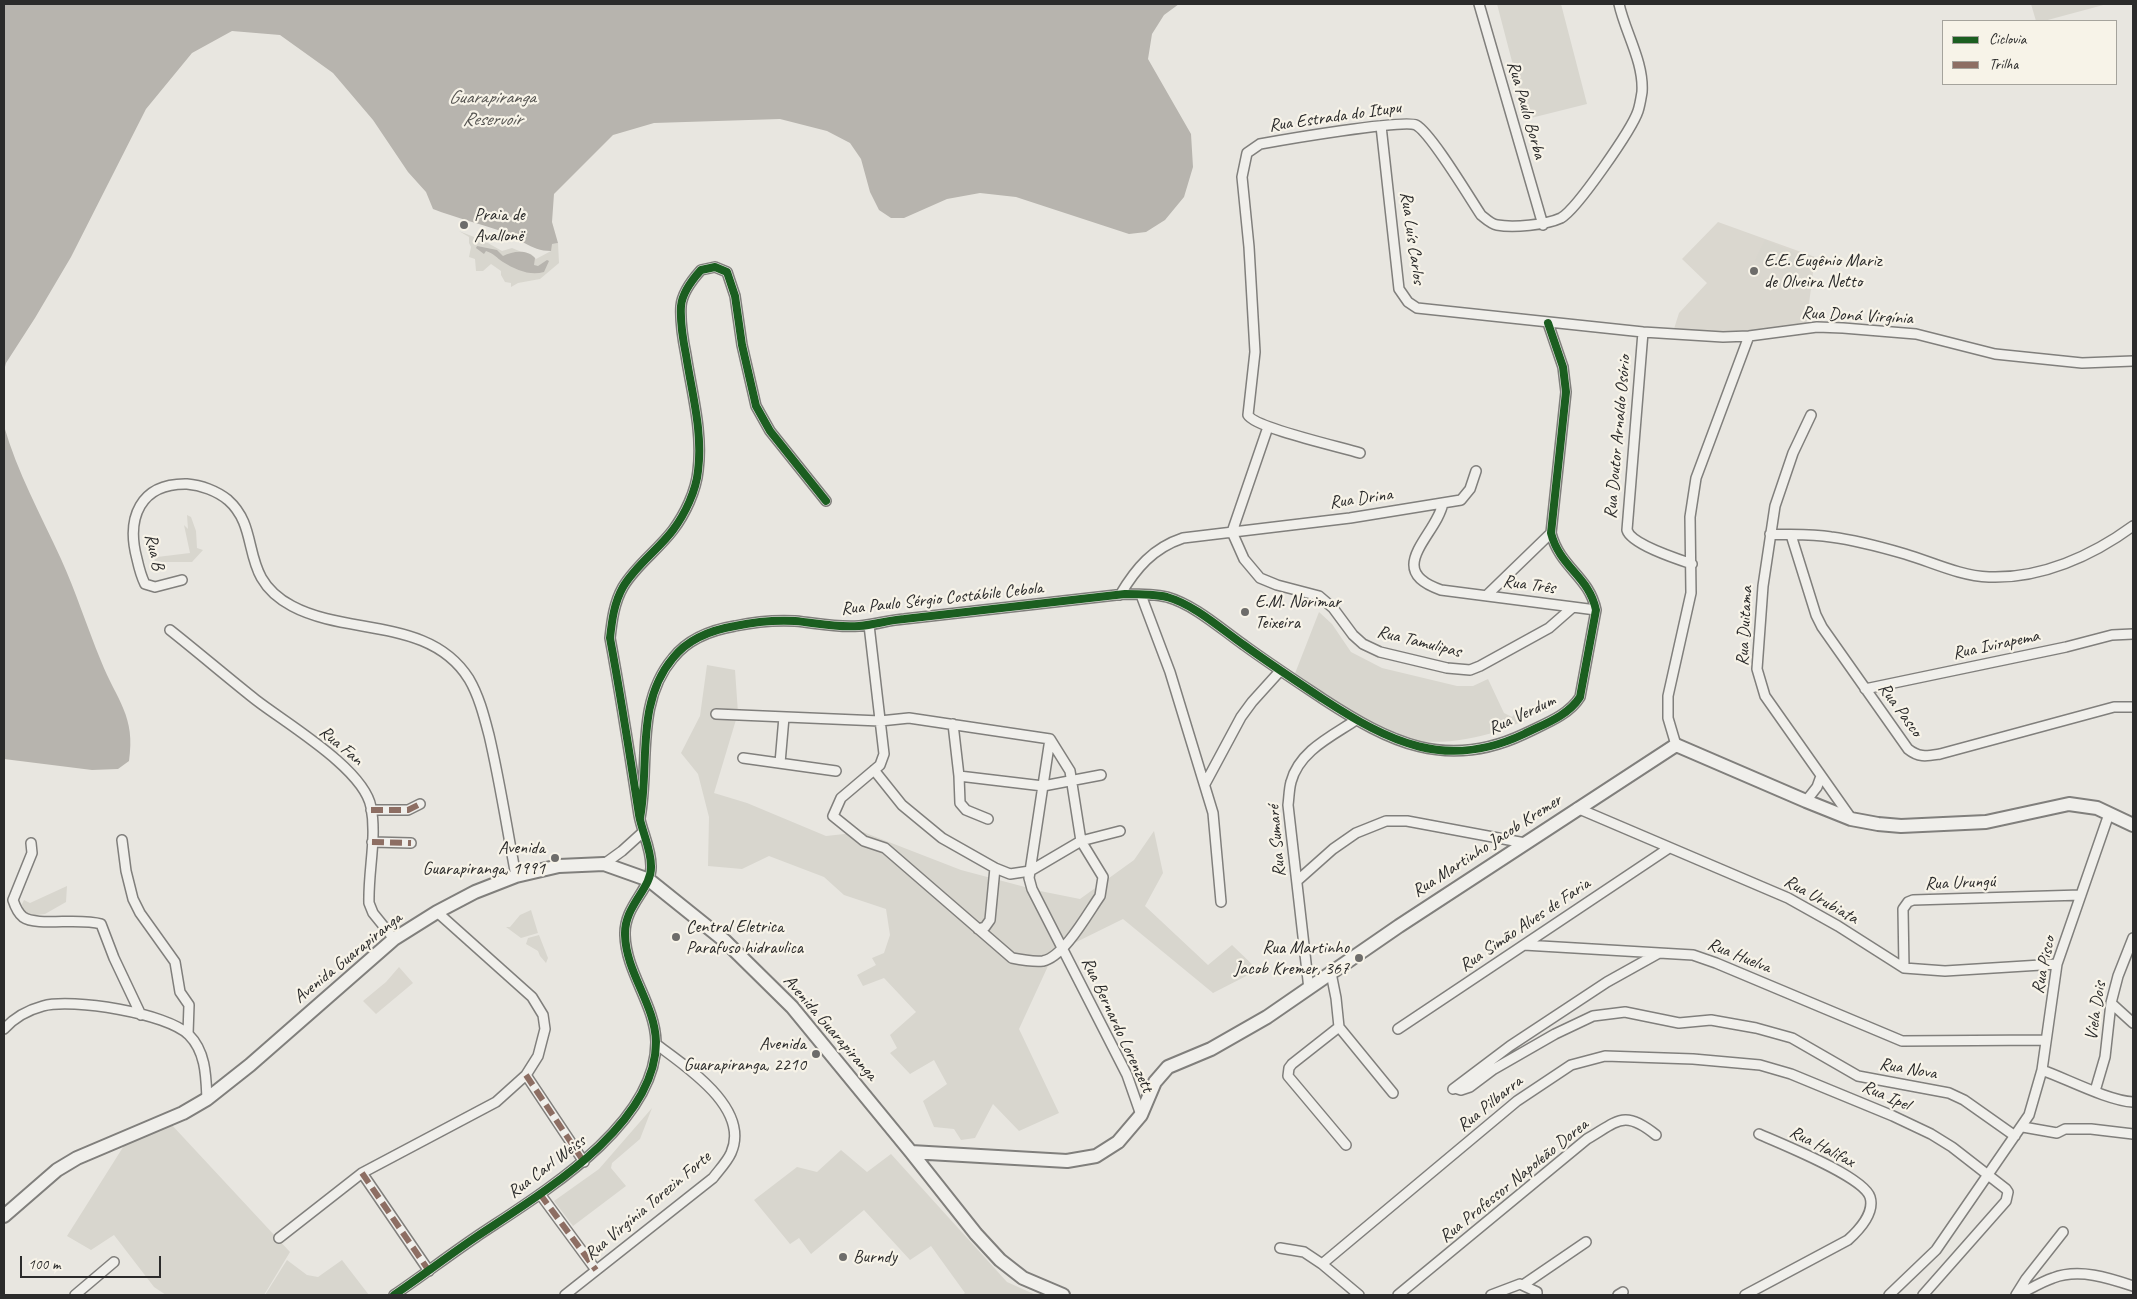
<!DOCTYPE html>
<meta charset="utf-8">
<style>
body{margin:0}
#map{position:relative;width:2137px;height:1299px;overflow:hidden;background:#e8e6e0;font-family:Caveat,sans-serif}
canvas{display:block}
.frame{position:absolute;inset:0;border:5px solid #2b2b2b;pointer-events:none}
.legend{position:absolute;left:1942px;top:20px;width:175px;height:65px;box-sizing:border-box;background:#f7f3e8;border:1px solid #a5a39c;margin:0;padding:6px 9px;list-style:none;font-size:15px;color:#2b2b2b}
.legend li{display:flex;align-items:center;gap:10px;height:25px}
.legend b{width:25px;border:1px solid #a5a39c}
.scale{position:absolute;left:20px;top:1256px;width:141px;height:22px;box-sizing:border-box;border:2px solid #2b2b2b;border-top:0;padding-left:6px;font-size:15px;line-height:18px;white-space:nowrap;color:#2b2b2b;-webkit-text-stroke:4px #f7f3e8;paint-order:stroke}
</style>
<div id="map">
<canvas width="2137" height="1299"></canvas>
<div class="frame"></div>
<ul class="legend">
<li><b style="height:6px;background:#1b5e20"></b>Ciclovia</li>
<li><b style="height:6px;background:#8d6e63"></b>Trilha</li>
</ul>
<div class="scale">100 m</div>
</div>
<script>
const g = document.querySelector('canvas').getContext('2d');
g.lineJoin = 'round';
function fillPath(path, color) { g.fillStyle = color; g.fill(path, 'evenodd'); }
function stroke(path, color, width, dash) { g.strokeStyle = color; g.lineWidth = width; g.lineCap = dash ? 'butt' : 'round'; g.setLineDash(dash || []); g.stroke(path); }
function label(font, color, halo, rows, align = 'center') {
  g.font = font + ' Caveat,sans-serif'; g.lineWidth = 4.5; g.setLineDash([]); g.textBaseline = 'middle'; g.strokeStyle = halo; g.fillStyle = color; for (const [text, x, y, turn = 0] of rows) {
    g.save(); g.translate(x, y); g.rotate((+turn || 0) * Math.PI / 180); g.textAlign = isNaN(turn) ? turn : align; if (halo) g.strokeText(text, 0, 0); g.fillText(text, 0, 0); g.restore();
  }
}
fillPath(new Path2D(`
 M 1718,222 L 1815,257 L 1806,327 L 1728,336 L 1673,332 L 1679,313 L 1707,283 L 1682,259 Z
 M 399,967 L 413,983 L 376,1014 L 363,1001 L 386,982 Z`), '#dad7cf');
fillPath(new Path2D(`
 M 1497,4 L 1561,4 L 1587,104 L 1527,119 Z
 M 2031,4 L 2107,4 L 2044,21 L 2036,21 Z
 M 459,231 L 474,237 L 479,238 L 502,251 L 512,248 L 524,253 L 531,254 L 536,259 L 551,251 L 551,244 L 558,243 L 559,263 L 540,279 L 518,283 L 511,287 L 511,283 L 505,282 L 501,275 L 501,271 L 491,264 L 483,271 L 476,271 L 475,259 L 469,257 L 471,247 L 469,243 L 469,237 Z
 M 1765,240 L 1805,257 L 1796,278 L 1755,261 Z
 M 187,515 L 191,517 L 196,531 L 197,548 L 203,550 L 192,562 L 153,562 L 157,557 L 190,553 L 184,525 L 188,529 Z
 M 1319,612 L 1332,624 L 1351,652 L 1382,668 L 1457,686 L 1473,686 L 1488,679 L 1504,713 L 1512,717 L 1518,709 L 1549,705 C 1509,736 1430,755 1382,731 C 1352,716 1323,694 1294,676 Z
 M 707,665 L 735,670 L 738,713 L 714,793 L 747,803 L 826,836 L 863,832 L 961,870 L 1040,891 L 1080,899 L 1134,860 L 1154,831 L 1163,873 L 1145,906 L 1208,965 L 1232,945 L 1258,970 L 1213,993 L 1123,919 L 1054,953 L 1019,1029 L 1059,1113 L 1019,1131 L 993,1104 L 975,1138 L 961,1140 L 954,1129 L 934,1127 L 923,1101 L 947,1084 L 934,1060 L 910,1074 L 890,1053 L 897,1048 L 890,1035 L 916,1012 L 884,978 L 863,986 L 857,975 L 876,965 L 872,958 L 884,953 L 890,935 L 886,909 L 844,895 L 824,877 L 769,856 L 742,869 L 708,866 L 709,817 L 698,774 L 681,753 L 700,716 Z
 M 67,886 L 66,902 L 45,914 L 29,916 L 23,912 L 22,904 L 24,900 L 30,903 Z
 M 531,910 L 538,933 L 521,938 L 506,927 L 510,927 L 520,915 Z
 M 539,935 L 548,958 L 546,963 L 540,956 L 538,951 L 526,944 L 528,938 Z
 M 652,1108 L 640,1139 L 612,1163 L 611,1168 L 626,1186 L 573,1226 L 554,1201 L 599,1169 Z
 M 170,1123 L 290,1252 L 264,1295 L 166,1295 L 154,1287 L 114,1235 L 91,1250 L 67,1236 L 125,1144 Z
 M 841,1150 L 867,1172 L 891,1154 L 1007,1282 L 1036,1295 L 962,1295 L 965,1293 L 931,1246 L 910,1260 L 864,1210 L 811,1254 L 799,1238 L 790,1244 L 754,1200 L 797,1167 L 817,1172 Z
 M 287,1260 L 307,1275 L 318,1277 L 342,1260 L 369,1295 L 265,1295 Z`), '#d8d6ce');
fillPath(new Path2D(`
 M 4,4 L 1179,4 L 1164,15 L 1152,34 L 1148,59 L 1191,134 L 1193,167 L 1184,197 L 1165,220 L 1146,232 L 1129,234 L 1016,197 L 980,193 L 947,199 L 904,218 L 891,218 L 879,210 L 870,192 L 861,159 L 850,143 L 827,131 L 780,119 L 654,123 L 613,135 L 554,194 L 552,222 L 558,243 L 552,244 L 551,251 C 530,251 519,237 501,231 C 478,223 456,218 433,209 L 426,192 L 408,172 L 373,120 L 333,73 L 280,35 L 232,31 L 192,53 L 146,109 L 71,257 L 35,318 L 6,363 L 4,371 Z
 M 477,246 L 497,250 L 503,256 C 513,251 527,249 535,258 L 534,265 L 538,266 L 547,260 L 549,261 L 544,272 C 530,276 516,270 503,262 C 497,258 493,253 486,251 L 484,254 L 476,248 Z
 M 4,426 C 17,472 41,515 61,559 C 76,592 87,627 101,661 C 117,701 136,716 129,761 L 118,769 L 92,770 L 4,759 Z`), '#b7b4ae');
const street = new Path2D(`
 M 1479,4 L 1543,225
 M 1381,126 L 1399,289 L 1408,302 L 1417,308 L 1643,332 L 1723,337 L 1749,336 L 1817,327 L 1843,328 L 1916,334 L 1995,354 L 2082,363 L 2133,361
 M 1643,332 L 1627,530 C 1631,544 1677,559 1692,564
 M 1811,415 L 1793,453 L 1775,506 L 1763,586 L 1757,669 L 1765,696 L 1851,818
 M 1360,453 C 1341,447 1255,428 1248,415 L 1255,352 L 1249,247 L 1242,177 L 1247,153 L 1260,144 C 1282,140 1404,119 1416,125 C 1431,133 1469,197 1481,215 C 1486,219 1491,224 1497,225 C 1513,228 1546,225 1561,218 C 1577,209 1632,129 1638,111 C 1640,105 1641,98 1642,92 C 1644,62 1625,32 1619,4
 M 1443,503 C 1437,535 1382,570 1441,590 L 1596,610
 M 1232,532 L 1244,559 L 1260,578 L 1277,585 L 1319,596 L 1333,608 L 1353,635 L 1363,644 L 1380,652 L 1447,668 L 1470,670 L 1480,666 L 1549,628 L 1573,607
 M 1232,532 L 1268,427
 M 1770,534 C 1790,535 1811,534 1831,537 C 1855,540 1881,547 1905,554 C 1932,562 1960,576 1989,577 C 2041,579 2092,556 2133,526
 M 1791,535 L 1816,615 L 1822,627 L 1908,749 C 1919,758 1927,756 1940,754 L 2114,707 L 2133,707
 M 182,580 L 155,587 L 145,584 C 141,576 139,568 137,559 C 126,518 140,483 187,484 C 201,485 217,491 228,500 C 263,531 237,577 292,606 C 348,636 430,617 469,679 C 479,696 484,716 489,735 C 500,782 507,829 516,876
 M 1120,595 C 1136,568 1153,548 1183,538 L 1350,518 L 1461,500 L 1470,489 L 1476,471
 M 1141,595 L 1170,672 L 1213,813 L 1221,902
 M 1487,595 L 1551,533
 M 869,625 L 884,754 L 880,765 L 841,798 L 833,816 L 864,841 L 885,848 L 1012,958 C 1022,960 1033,962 1043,961 C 1064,957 1088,913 1100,896 L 1103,877 L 1081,841 L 1070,771 L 1050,739
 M 170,630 C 199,653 227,677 256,700 C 287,724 364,769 371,807 C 377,838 368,871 369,903 L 373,913 L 394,939
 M 1865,689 L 2066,647 L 2112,635 L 2133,634
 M 716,714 L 880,721 L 909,718 L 1050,739 L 1029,878 L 1032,889 L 1127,1075 L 1141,1115
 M 953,724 L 959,776 L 960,803 L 966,810 L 988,819
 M 1676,745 L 1668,718 L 1668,696 L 1691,593 L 1690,517 L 1696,478 L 1749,336
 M 743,758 L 836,771
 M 780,763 L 784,717
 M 874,770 L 902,805 L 942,838 L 995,868
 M 959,776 L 1043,786 L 1101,775
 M 1205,784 L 1241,717 L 1252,702 L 1280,671
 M 1806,801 L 1817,787 L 1821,776
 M 1577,808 L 1788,898 L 1838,926 L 1904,968 L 1945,971 L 2057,964
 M 371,810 L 408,810 L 420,804
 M 640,818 C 650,765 635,703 673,658 C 688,639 711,630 735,626 C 754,622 776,620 795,621 C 816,623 837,628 859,626 C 874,625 889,620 904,619 C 978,611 1052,602 1125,594 C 1138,594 1154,594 1167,597 C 1195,605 1221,629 1244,645 C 1270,664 1296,681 1323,699 C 1389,742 1446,771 1524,734 C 1544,724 1568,716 1580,697 L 1596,610 C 1589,576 1560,568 1551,533 L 1566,392 L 1563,367 L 1548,323
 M 122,840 L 126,871 L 133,899 L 140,913 L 175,962 L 180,992 L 189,1005 L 188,1034
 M 372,842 L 411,843
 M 31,843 L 32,853 L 13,900 C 15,906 18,913 23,917 C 37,927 79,917 101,924 L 114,958 L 141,1015
 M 604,864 L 622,851 L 643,832
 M 1297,881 L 1333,849 L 1356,833 L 1386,821 L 1407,821 L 1525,843
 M 978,929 L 985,927 L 990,920 L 995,868 L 1010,874 L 1030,871 L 1081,841 L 1120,831
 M 1524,945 L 1693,955 L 1716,963 L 1902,1041 L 2046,1040
 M 1904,968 L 1903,909 L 1908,902 L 1913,900 L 2081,895
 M 1331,973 L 1336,998 L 1339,1027 L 1393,1093
 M 1309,989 L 1288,805 C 1289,798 1289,789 1291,782 C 1299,751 1332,736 1356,720
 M 2111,1003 L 2133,1023
 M 1339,1027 L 1292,1064 L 1289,1068 L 1288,1076 L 1346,1145
 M 4,1029 C 14,1018 28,1010 43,1006 C 72,998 167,1013 189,1035 C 206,1052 206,1077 207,1099
 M 1398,1029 L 1669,848
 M 2042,1070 C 2067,1079 2109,1101 2133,1102
 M 526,1075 L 584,1162
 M 1455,1088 L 1461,1090 L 1470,1087 L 1494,1069 L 1555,1034 L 1593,1016 L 1625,1012 L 1679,1023 L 1711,1020 L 1756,1028 L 1792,1038 L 1858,1076 L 1949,1093 L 1964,1100 L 2015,1136
 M 1453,1089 L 1510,1046 L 1607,982 L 1659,953
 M 2095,1091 L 2105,1057 L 2111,1003 L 2118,976 L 2133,938
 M 2023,1127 L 2057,1133 L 2065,1129 L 2091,1129 L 2133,1134
 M 362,1173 L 429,1271
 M 540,1194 L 596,1270
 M 279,1238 L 362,1173 L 496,1102 L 526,1075 L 538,1056 L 545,1029 L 543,1015 L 532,997 L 437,912
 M 1280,1248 L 1304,1252 L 1322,1264 L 1517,1101 L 1571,1065 L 1605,1056 L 1693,1059 L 1760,1065 L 1791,1074 L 1893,1116 L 1931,1134 L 1952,1147 L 2006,1189 L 2008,1192 L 2006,1201 L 1923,1295
 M 1322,1264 L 1359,1295
 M 1523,1285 L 1586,1242
 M 75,1295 L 114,1262
 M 394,1295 C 422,1276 448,1256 476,1237 C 537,1196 656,1127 656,1042 C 655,1004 626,973 625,935 C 624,905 652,889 651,866 C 651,848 642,832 639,815 C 630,756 621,697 610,638 C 612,620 614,603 623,587 C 636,565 658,550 673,530 C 685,514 696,491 698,471 C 703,432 692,394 686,355 C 683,340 680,322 681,306 C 682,294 692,280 701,270 L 715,267 L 727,272 L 735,296 L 742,345 L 756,406 L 770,431 L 826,501
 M 565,1295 L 713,1178 C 719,1170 727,1162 731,1153 C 751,1108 685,1066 656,1044
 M 1398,1295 L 1587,1139 C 1618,1121 1624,1109 1656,1135
 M 1491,1295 L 1520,1284 L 1537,1292 L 1537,1295
 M 1618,1295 L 1623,1292
 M 1745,1295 L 1848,1240 C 1858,1231 1875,1213 1870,1197 C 1863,1176 1781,1144 1759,1134
 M 1889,1295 L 1936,1250 L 2029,1115 L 2042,1070 L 2057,964 L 2109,814
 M 2016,1295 L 2026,1279 L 2063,1232
 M 2018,1295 C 2030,1289 2041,1282 2053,1278 C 2079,1268 2109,1278 2133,1286`);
const secondary = new Path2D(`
 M 911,1152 L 1067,1161 L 1096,1156 L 1118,1142 L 1141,1115 L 1155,1082 L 1168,1067 L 1211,1049 L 1267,1017 L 1399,926 L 1676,745 L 1806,801 L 1851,819 L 1878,824 L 1901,826 L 1986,822 L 2069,804 L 2097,808 L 2133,825
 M 4,1216 L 57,1170 L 77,1158 L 183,1113 L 207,1099 L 250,1065 L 394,939 L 437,912 L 475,892 L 516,876 L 559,866 L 604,864 L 649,880 L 725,941 L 792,1007 L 911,1152 L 976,1234 L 1000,1260 L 1023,1278 L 1063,1295`);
stroke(street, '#807f7c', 12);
stroke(secondary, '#807f7c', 16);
stroke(street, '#f0efeb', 9);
stroke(secondary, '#f0efeb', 12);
stroke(new Path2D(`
 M 371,810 L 408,810 L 420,804
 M 372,842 L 411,843
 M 526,1075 L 584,1162
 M 362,1173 L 429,1271
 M 540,1194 L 596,1270`), '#8d6e63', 6, [12, 6]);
stroke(new Path2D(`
 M 640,818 C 650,765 635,703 673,658 C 688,639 711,630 735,626 C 754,622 776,620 795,621 C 816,623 837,628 859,626 C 874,625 889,620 904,619 C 978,611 1052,602 1125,594 C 1138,594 1154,594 1167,597 C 1195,605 1221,629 1244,645 C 1270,664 1296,681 1323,699 C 1389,742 1446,771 1524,734 C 1544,724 1568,716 1580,697 L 1596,610 C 1589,576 1560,568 1551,533 L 1566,392 L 1563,367 L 1548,323
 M 394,1295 C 422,1276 448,1256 476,1237 C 537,1196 656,1127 656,1042 C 655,1004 626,973 625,935 C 624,905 652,889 651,866 C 651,848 642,832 639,815 C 630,756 621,697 610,638 C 612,620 614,603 623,587 C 636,565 658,550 673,530 C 685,514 696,491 698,471 C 703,432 692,394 686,355 C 683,340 680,322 681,306 C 682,294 692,280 701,270 L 715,267 L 727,272 L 735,296 L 742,345 L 756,406 L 770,431 L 826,501`), '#1b5e20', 8);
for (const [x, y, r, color] of [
 [464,225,5,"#6d6c6a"],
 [1754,271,5,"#6d6c6a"],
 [1245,612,5,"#6d6c6a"],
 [555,858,5,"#6d6c6a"],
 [676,937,5,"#6d6c6a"],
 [1359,958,5,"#6d6c6a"],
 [816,1054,5,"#6d6c6a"],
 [843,1257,5,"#6d6c6a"]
]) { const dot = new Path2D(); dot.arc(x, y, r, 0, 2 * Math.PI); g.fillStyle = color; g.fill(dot); stroke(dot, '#f7f3e8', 2); }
label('18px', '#2b2b2b', '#f7f3e8', [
 ["Rua Paulo Borba",1526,110,74],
 ["Rua Estrada do Itupu",1335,117,-8],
 ["Rua Luís Carlos",1412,238,82],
 ["Rua Doná Virgínia",1857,316,3],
 ["Rua Doutor Arnaldo Osório",1618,437,-85],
 ["Rua Drina",1361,499,-8],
 ["Rua B",154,552,77],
 ["Rua Três",1529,585,8],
 ["Rua Paulo Sérgio Costábile Cebola",942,599,-6],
 ["Rua Duitama",1745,626,-87],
 ["Rua Tamulipas",1419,642,14],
 ["Rua Ivirapema",1996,645,-12],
 ["Rua Pasco",1900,710,54],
 ["Rua Verdum",1522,715,-25],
 ["Rua Fan",341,746,40],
 ["Rua Sumaré",1277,841,-95],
 ["Rua Martinho Jacob Kremer",1487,846,-33],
 ["Rua Urungú",1960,883,-2],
 ["Rua Urubiata",1821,900,29],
 ["Rua Simão Alves de Faria",1525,925,-34],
 ["Rua Huelva",1739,956,22],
 ["Avenida Guarapiranga",348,958,-39],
 ["Rua Pisco",2044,965,-78],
 ["Viela Dois",2096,1011,-81],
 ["Rua Bernardo Lorenzett",1117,1025,65],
 ["Avenida Guarapiranga",830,1028,49],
 ["Rua Nova",1908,1069,10],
 ["Rua Ipel",1886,1096,24],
 ["Rua Pilbarra",1490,1104,-39],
 ["Rua Halifax",1822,1147,27],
 ["Rua Carl Weiss",547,1167,-37],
 ["Rua Professor Napoleão Dorea",1514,1181,-39],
 ["Rua Virgínia Torezin Forte",648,1206,-40]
]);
label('18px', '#2b2b2b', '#f7f3e8', [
 ["Praia de",474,215],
 ["Avallonë",474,236],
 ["E.E. Eugênio Mariz",1764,261],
 ["de Olveira Netto",1764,282],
 ["E.M. Norimar",1255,602],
 ["Teixeira",1255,623],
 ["Avenida",545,848,"right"],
 ["Guarapiranga, 1991",545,869,"right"],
 ["Central Eletrica",686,927],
 ["Parafuso hidraulica",686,948],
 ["Rua Martinho",1349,948,"right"],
 ["Jacob Kremer, 367",1349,969,"right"],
 ["Avenida",806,1044,"right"],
 ["Guarapiranga, 2210",806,1065,"right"],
 ["Burndy",853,1257]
], 'left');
label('italic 19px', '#555451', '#f7f3e8', [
 ["Guarapiranga",492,98],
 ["Reservoir",492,120]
]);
</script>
